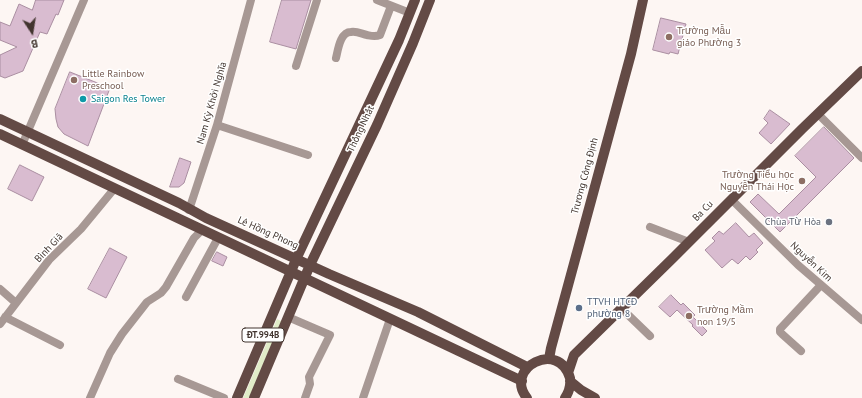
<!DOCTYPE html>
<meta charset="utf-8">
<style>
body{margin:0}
#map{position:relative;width:862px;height:398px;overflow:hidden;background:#fdf6f3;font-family:"PT Sans",sans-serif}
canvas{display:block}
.north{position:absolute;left:12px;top:12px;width:40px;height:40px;-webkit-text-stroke:3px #fff;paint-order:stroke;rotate:168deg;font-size:11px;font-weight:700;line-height:16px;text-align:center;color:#42352f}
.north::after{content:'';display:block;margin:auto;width:14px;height:18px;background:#42352f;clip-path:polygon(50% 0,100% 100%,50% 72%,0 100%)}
</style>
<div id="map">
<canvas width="862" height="398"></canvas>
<div class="north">B</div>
</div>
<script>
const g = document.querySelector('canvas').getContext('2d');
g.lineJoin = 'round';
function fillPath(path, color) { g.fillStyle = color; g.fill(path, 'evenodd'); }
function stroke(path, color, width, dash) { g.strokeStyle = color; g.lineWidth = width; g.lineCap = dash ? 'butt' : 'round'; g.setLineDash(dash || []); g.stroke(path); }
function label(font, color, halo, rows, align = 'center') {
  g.font = font + ' "PT Sans",sans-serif'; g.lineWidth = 3; g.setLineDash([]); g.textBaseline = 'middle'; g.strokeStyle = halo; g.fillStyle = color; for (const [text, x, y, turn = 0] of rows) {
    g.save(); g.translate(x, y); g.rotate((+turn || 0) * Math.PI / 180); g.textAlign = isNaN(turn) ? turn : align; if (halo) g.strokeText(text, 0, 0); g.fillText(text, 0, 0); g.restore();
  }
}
fillPath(new Path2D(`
 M 277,319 L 281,321 L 281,322 L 249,398 L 243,398 Z`), '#e1ecc8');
const building = new Path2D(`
 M 36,0 L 64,0 L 58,15 L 56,14 L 47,34 L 40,32 L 23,71 L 5,78 L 0,76 L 0,55 L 17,47 L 0,40 L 0,22 L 10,26 L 19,4 L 32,10 Z
 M 282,0 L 311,0 L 296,49 L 270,42 Z
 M 661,18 L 686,24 L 678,54 L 670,52 L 669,54 L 653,50 Z
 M 70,72 L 110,88 L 88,146 L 64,134 L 58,127 L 56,119 L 55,109 Z
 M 770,110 L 790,124 L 771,144 L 759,133 L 768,123 L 764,119 Z
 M 824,127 L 854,158 L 780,232 L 750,202 L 758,194 L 779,214 L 816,177 L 795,156 Z
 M 180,158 L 191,162 L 184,183 L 179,187 L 170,187 Z
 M 20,165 L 44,177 L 32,201 L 8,189 Z
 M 736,223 L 749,237 L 754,233 L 763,243 L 756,250 L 758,252 L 750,260 L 746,256 L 738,264 L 732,259 L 722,268 L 705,250 L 715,241 L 712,238 L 719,231 L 723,234 Z
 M 110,248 L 127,257 L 106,298 L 88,289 Z
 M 217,252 L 227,257 L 223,266 L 212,261 Z
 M 671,295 L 681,305 L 683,303 L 695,315 L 693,317 L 707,331 L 702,336 L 692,326 L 693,325 L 677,310 L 670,317 L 659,307 Z`);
fillPath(building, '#d9bcd0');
stroke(building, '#aa8ea1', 1);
stroke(new Path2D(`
 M 377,0 L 410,13
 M 336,58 C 338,50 340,32 351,32 C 357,31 362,34 367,35 C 372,36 375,37 380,35 L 391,6
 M 296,66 L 317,0
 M 818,114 L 862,158
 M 217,125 L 308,155
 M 22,145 L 84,0
 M 732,200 L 798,265 L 862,320
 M 189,210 L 217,125 L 251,0
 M 650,227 L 689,242
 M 0,289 L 16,303
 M 186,297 L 218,238
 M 621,308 L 650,336
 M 5,317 L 60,345
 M 288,317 L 330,335 L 309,377 L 310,384 L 305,398
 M 0,324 L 49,260 L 81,229 L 114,189
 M 801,351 L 782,334 L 780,332 L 780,329 L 821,285
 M 178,379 L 224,398
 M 90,398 L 110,353 L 122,334 L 147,302 L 161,293 L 166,287 L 194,238 L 202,230
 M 363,398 L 390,319`), '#a79894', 8);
stroke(new Path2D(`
 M 0,119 L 179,203 L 206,218 L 329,274 L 418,312 L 527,367
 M 0,134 L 522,381
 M 549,359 L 551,348 L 631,54 L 643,0
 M 568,373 L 574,355 L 674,257 L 802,129 L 862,71
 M 570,381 L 581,390 L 595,398
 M 237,398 L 298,255 L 399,40 L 415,0
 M 254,398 L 310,265 L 377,125 L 413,43 L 430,0
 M 527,398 C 503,368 559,339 570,378 C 571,385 569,392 565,398`), '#634a45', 10);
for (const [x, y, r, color] of [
 [669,37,4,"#8d6e63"],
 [74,80,4,"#8d6e63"],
 [83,99,4,"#0f9aa8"],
 [802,181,4,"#8d6e63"],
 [829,222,4,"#6b7280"],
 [579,308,4,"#5c6f8a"],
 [689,316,4,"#8d6e63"]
]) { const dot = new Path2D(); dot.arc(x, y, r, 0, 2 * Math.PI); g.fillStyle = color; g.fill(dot); stroke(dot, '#fff', 1.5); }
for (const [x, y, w] of [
 [263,335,42]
]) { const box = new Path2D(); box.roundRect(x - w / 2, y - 7, w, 14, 3); g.fillStyle = '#fff'; g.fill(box); stroke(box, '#42352f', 1); }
label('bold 9px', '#42352f', null, [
 ["ĐT.994B",263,335]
]);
label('10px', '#785e54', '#fff', [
 ["Trường Mẫu",677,31],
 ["giáo Phường 3",677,43],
 ["Little Rainbow",82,74],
 ["Preschool",82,86],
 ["Trường Tiểu học",794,175,"right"],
 ["Nguyễn Thái Học",794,187,"right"],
 ["Trường Mầm",697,310],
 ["non 19/5",697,322]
], 'left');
label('10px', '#0d838f', '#fff', [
 ["Saigon Res Tower",91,99]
], 'left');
label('10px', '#42352f', '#fff', [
 ["Nam Kỳ Khởi Nghĩa",212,103,-74],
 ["Thống Nhất",361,129,-65],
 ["Trương Công Định",585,176,-75],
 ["Ba Cu",703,211,-45],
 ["Lê Hồng Phong",268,233,24],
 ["Bình Giã",49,248,-47],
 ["Nguyễn Kim",811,262,43]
]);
label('10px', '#5b616d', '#fff', [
 ["Chùa Từ Hòa",821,222]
], 'right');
label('10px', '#4e5e75', '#fff', [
 ["TTVH HTCĐ",587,302],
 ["phường 8",587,314]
], 'left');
</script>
